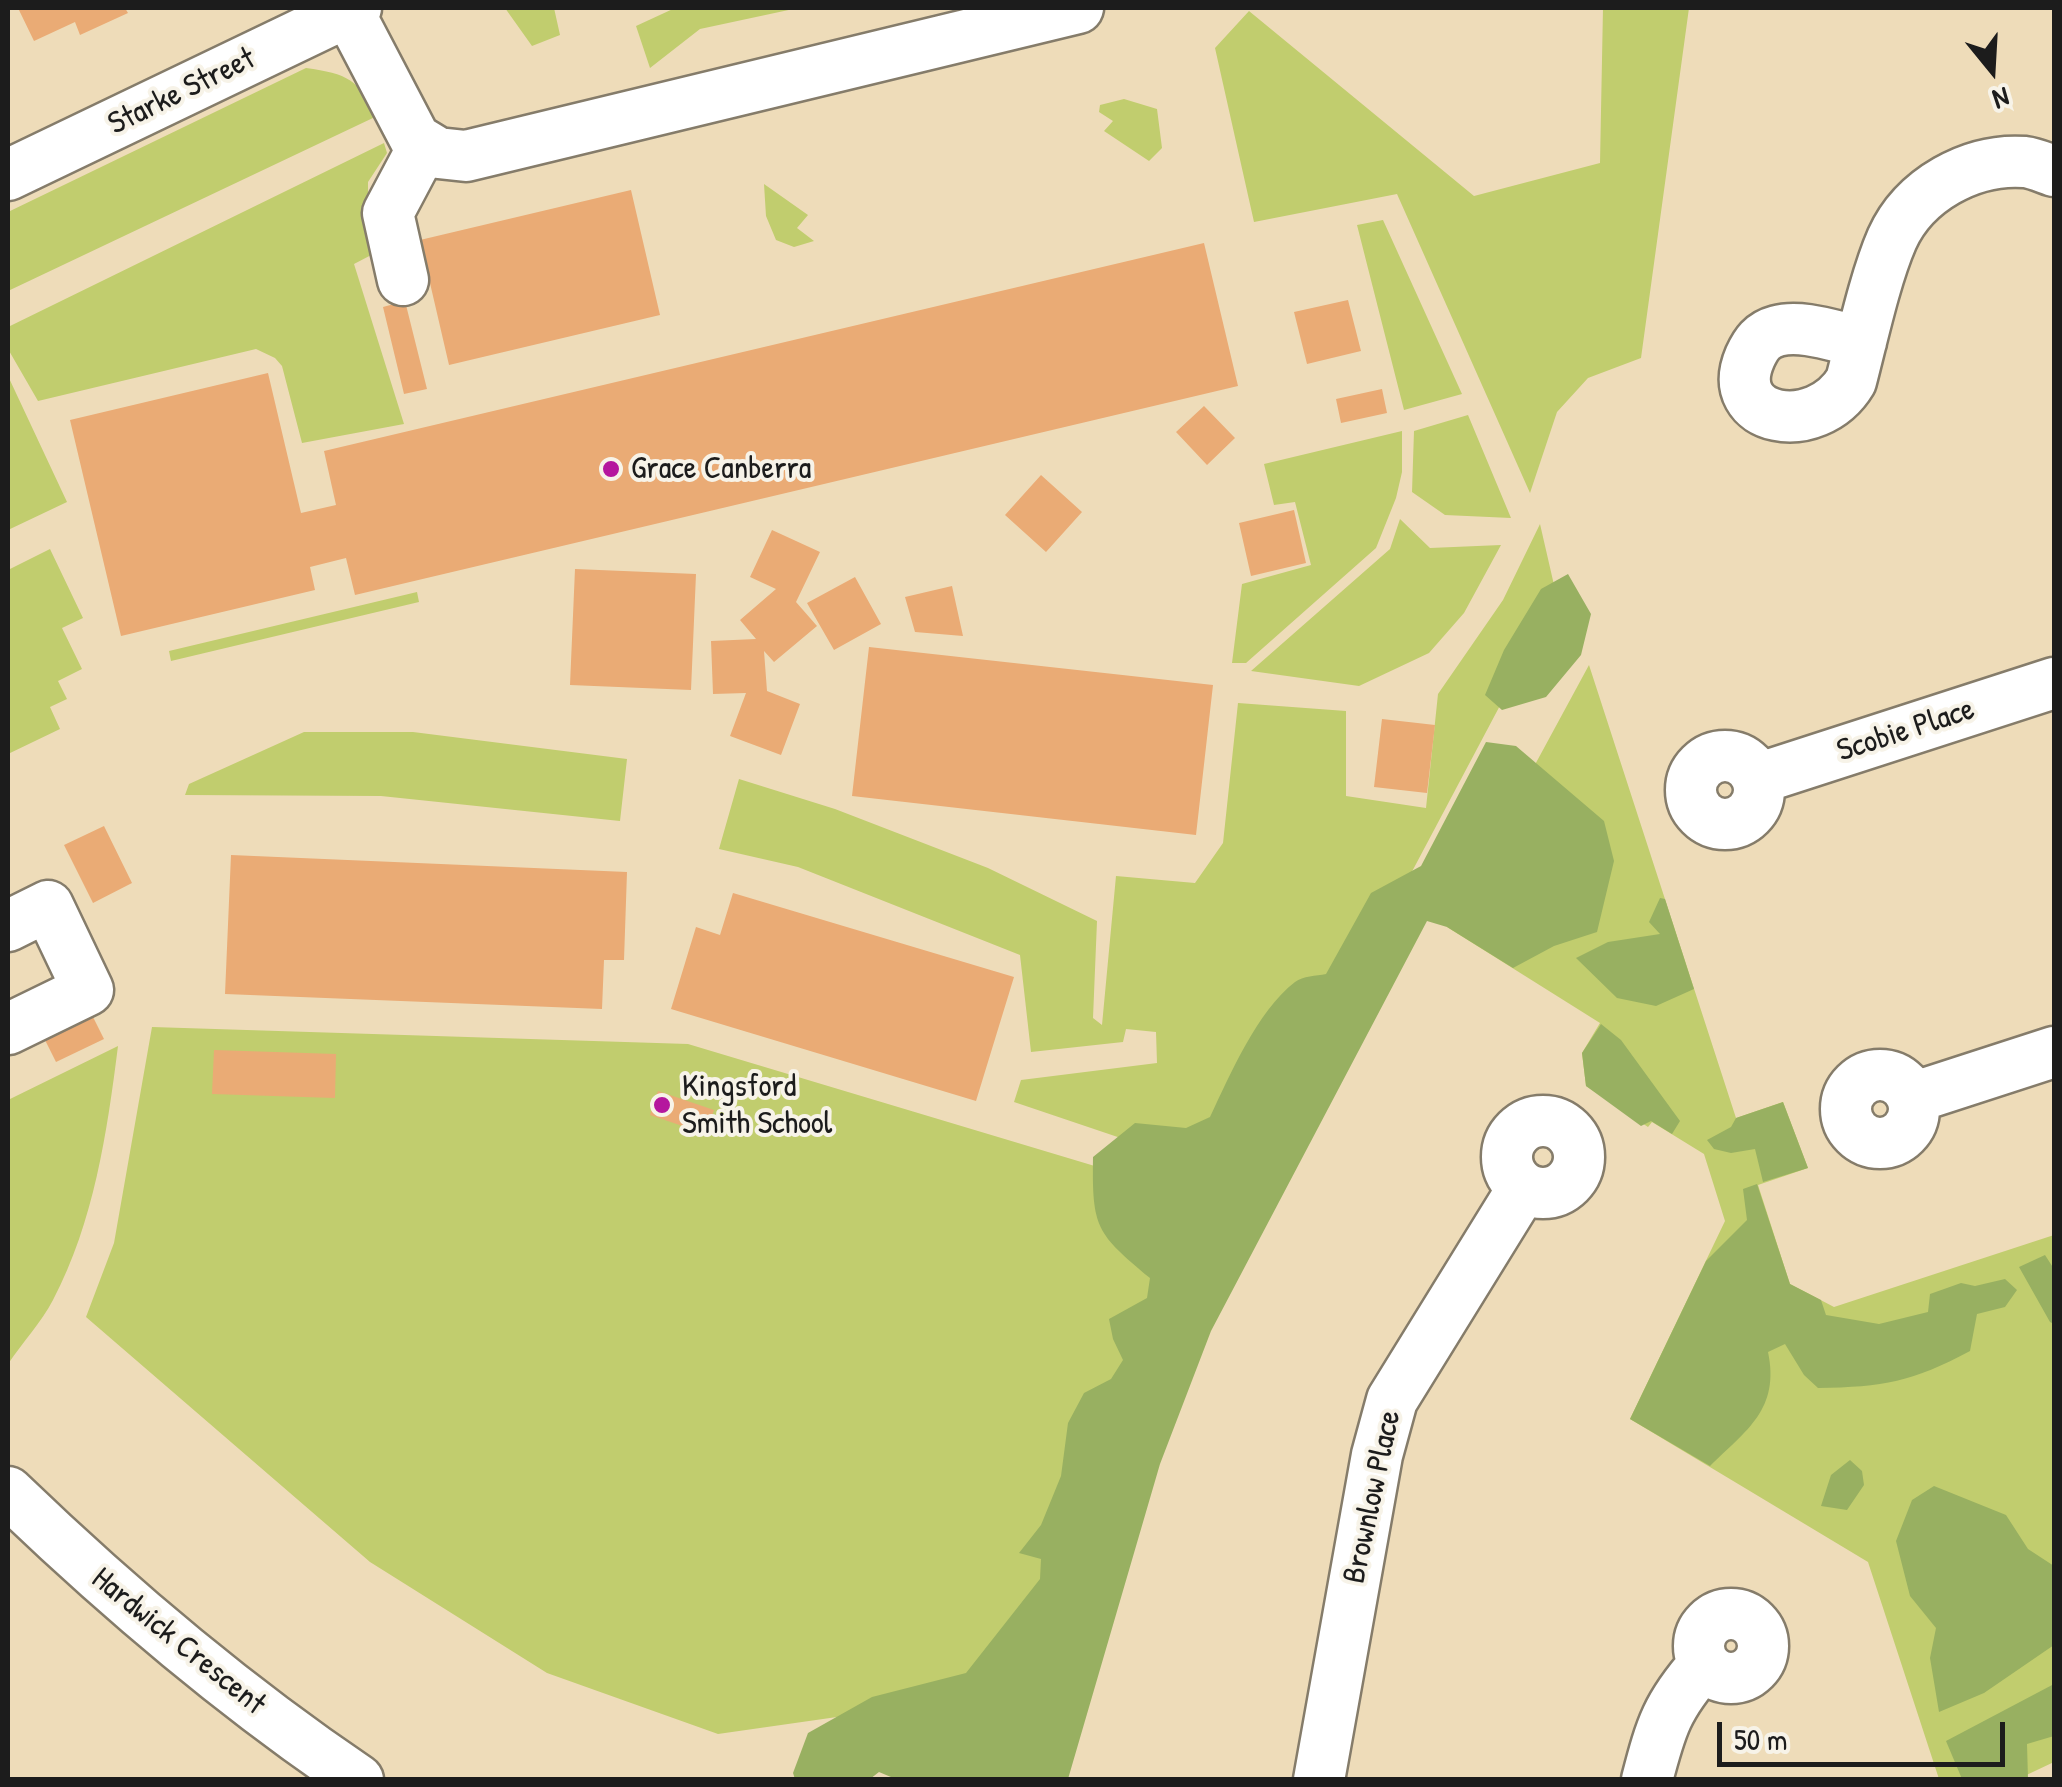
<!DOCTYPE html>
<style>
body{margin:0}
#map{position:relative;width:2062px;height:1787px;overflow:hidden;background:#eedcb9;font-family:"Patrick Hand",sans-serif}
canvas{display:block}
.frame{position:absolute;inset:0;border:10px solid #1c1c1c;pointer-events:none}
.north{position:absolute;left:1942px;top:20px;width:100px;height:100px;-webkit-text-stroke:8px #f7f3e8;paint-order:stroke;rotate:162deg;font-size:28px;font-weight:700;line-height:40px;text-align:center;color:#1c1c1c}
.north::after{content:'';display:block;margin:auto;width:35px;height:45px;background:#1c1c1c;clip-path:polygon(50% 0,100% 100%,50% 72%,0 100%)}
.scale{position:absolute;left:1717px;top:1722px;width:288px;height:45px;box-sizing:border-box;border:5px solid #1c1c1c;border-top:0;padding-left:12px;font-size:30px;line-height:35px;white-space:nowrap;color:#1c1c1c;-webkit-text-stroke:8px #f7f3e8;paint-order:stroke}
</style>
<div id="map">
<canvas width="2062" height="1787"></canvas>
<div class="frame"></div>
<div class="north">N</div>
<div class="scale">50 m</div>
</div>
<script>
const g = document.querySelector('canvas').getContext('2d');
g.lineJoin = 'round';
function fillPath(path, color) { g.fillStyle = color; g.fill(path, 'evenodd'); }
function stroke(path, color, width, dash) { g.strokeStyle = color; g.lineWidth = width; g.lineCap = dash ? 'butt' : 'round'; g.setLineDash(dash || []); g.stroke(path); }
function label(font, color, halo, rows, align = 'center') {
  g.font = font + ' "Patrick Hand",sans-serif'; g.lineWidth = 8; g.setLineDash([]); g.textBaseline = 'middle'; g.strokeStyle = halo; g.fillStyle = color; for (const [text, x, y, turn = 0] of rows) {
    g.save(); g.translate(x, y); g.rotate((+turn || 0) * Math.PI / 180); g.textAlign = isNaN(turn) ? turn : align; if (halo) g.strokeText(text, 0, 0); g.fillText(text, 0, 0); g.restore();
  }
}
fillPath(new Path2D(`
 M 505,8 L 554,8 L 560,35 L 532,46 Z
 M 675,8 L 798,8 L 700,29 L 650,68 L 636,26 Z
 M 1603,8 L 1689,8 L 1641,358 L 1588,378 L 1557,412 L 1530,493 L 1397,194 L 1254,222 L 1215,48 L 1249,11 L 1474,196 L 1600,163 Z
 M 306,68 C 347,74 360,79 375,117 L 8,291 L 8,212 Z
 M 1124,99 L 1157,109 L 1162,148 L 1149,161 L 1104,131 L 1113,121 L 1099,112 L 1100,105 Z
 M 384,143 L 387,153 L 368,182 L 368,215 L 377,252 L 354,264 L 404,424 L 302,443 L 282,366 L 275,358 L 256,349 L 38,401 L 8,349 L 8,327 Z
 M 764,184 L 808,215 L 797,228 L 814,241 L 794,247 L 776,240 L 766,216 Z
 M 1383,220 L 1462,394 L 1404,410 L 1357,225 Z
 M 8,376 L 67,502 L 8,530 Z
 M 1468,415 L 1511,518 L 1445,515 L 1412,492 L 1414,431 Z
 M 1402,431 L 1402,472 L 1396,498 L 1376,548 L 1246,663 L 1232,663 L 1242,584 L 1311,565 L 1295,502 L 1274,505 L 1264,464 Z
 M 1400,519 L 1430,548 L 1501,545 L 1464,613 L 1429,653 L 1359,686 L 1251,671 L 1390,549 Z
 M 1540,524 L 1557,598 L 1248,1181 L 1014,1102 L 1021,1080 L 1157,1063 L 1156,1032 L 1126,1029 L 1123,1042 L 1031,1052 L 1020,955 L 798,867 L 719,849 L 739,779 L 835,809 L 988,868 L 1097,921 L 1093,1018 L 1102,1025 L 1116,876 L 1195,883 L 1223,843 L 1238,703 L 1346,711 L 1346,796 L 1426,808 L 1438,694 L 1503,600 Z
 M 50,549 L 83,618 L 62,628 L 82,669 L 58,681 L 67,699 L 50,707 L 60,729 L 8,754 L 8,570 Z
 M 417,592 L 419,602 L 171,661 L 169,651 Z
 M 1589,665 L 1736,1118 L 1783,1102 L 1808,1168 L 1758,1185 L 1790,1284 L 1834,1307 L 2054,1235 L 2054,1762 L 2018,1779 L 1939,1779 L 1868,1562 L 1630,1419 L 1725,1221 L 1704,1154 L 1652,1122 L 1648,1127 L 1586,1086 L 1582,1053 L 1600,1023 L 1447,927 Z
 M 304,732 L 413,732 L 627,759 L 620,821 L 381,796 L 185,795 L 189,784 Z
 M 152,1027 L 688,1044 L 1228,1206 L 1051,1732 L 837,1717 L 718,1734 L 547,1673 L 370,1562 L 86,1317 L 114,1243 Z
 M 118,1046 C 107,1133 94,1222 53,1300 C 41,1323 22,1343 8,1364 L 8,1100 Z`), '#c1cd6e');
fillPath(new Path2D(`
 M 1568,574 L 1591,614 L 1581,655 L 1546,697 L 1502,710 L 1485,695 L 1504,650 L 1541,589 Z
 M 1486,742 L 1516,746 L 1604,821 L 1614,861 L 1597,932 L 1554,946 L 1513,968 L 1447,927 L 1427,921 L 1211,1331 L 1160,1464 L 1068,1779 L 898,1780 L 879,1772 L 870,1779 L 795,1779 L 793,1773 L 808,1733 L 872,1697 L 966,1673 L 1040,1579 L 1041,1559 L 1019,1553 L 1041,1525 L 1061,1476 L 1068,1423 L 1084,1393 L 1111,1379 L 1123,1360 L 1113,1339 L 1109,1319 L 1147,1298 L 1150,1278 C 1096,1233 1092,1228 1093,1157 L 1135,1123 L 1186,1128 L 1210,1117 C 1230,1075 1257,1011 1295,982 C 1303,976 1316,976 1326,974 L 1371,893 L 1421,866 Z
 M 1660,898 L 1665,899 L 1694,989 L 1656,1006 L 1617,998 L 1576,958 L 1608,942 L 1660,934 L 1649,922 Z
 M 1601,1024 L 1621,1040 L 1680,1121 L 1672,1134 L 1651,1121 L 1641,1126 L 1586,1086 L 1582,1053 Z
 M 1783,1102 L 1808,1168 L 1763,1182 L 1755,1149 L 1731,1153 L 1714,1149 L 1707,1140 L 1731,1127 L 1736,1118 Z
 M 1757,1184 L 1790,1284 L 1821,1300 L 1826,1315 L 1879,1324 L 1928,1312 L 1930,1294 L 1961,1283 L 1975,1286 L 2005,1279 L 2017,1290 L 2005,1307 L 1977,1314 L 1970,1351 C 1912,1382 1884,1387 1818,1388 L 1804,1375 L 1785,1344 L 1768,1352 C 1780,1409 1747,1430 1710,1466 L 1630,1419 L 1706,1261 L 1747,1220 L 1743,1189 Z
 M 2045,1255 L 2054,1269 L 2054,1324 L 2050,1322 L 2019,1267 Z
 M 1850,1460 L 1862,1471 L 1864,1485 L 1847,1510 L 1821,1506 L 1831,1475 Z
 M 1934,1486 L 2006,1515 L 2028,1549 L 2054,1566 L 2054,1645 L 1984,1693 L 1939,1712 L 1930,1658 L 1936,1628 L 1910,1596 L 1896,1541 L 1912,1500 Z
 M 2054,1684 L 2054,1736 L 2027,1744 L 2028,1779 L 1962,1779 L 1946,1741 Z`), '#98b061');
fillPath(new Path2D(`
 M 18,8 L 125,8 L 128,13 L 80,35 L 75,22 L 34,41 Z
 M 631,190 L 660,315 L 449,365 L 420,240 Z
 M 1204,243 L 1238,386 L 355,595 L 346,558 L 310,567 L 315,590 L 121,636 L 70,420 L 268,373 L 301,513 L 336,505 L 324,451 Z
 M 1348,300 L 1361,351 L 1307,364 L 1294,312 Z
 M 405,301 L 427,389 L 404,394 L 383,307 Z
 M 1382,389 L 1387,413 L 1341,423 L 1336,399 Z
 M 1204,406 L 1235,438 L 1207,465 L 1176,432 Z
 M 1041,475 L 1082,512 L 1046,552 L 1005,515 Z
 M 1294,510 L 1306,563 L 1251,576 L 1239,523 Z
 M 772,530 L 820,552 L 796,602 L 817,626 L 774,662 L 764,651 L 767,691 L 800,704 L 781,755 L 730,736 L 746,693 L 713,694 L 711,641 L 756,639 L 740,620 L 776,589 L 750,577 Z
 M 575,569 L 696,574 L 691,690 L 570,685 Z
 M 855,577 L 881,624 L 834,650 L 807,603 Z
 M 952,586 L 963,636 L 915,632 L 905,597 Z
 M 869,647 L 1213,685 L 1196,835 L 852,796 Z
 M 1382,719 L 1435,725 L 1427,793 L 1374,787 Z
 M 104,826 L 132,883 L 93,903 L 64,845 Z
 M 231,855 L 627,872 L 624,960 L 604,960 L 602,1009 L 225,994 Z
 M 733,893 L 1014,977 L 976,1101 L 671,1009 L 696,927 L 720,935 Z
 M 89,1009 L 104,1039 L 56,1062 L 41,1032 Z
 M 214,1050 L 336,1054 L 335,1098 L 212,1094 Z
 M 658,1091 L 714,1110 L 706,1134 L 650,1115 Z`), '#eaab75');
const minor = new Path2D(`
 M 348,11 L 415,139 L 438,153 L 466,156 L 1078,8
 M 8,175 L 356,8
 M 403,280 L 388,213 L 424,145
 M 1861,342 C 1836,337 1802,324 1777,331 C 1762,335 1756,344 1750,357 C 1722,422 1816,439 1851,381 C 1862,339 1875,278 1892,239 C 1914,190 1971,158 2025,162 C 2034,163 2045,168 2054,171
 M1691 790a34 34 0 1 1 68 0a34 34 0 1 1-68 0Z
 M 1757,779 L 2054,683
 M 8,926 L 48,906 L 88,990 L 8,1029
 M1846 1109a34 34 0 1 1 68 0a34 34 0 1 1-68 0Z
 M 1912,1098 L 2054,1052
 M1507 1157a36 36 0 1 1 72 0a36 36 0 1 1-72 0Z
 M 8,1492 C 117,1597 232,1695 358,1780
 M1699 1646a32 32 0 1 1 64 0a32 32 0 1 1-64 0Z
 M 1319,1780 L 1377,1455 L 1392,1400 L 1523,1188
 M 1647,1780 C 1661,1726 1667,1706 1704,1664`);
stroke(minor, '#857c6a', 55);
stroke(minor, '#fff', 50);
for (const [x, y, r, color] of [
 [611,469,10,"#b5179e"],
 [662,1105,10,"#b5179e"]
]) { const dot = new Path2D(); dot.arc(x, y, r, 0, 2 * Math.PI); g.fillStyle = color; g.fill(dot); stroke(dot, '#f7f3e8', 4); }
label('32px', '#1c1c1c', '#f7f3e8', [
 ["Starke Street",182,92,-26],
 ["Scobie Place",1906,731,-18],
 ["Brownlow Place",1373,1497,-78],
 ["Hardwick Crescent",178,1642,39]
]);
label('32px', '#1c1c1c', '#f7f3e8', [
 ["Grace Canberra",631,469],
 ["Kingsford",682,1087],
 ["Smith School",682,1124]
], 'left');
</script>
